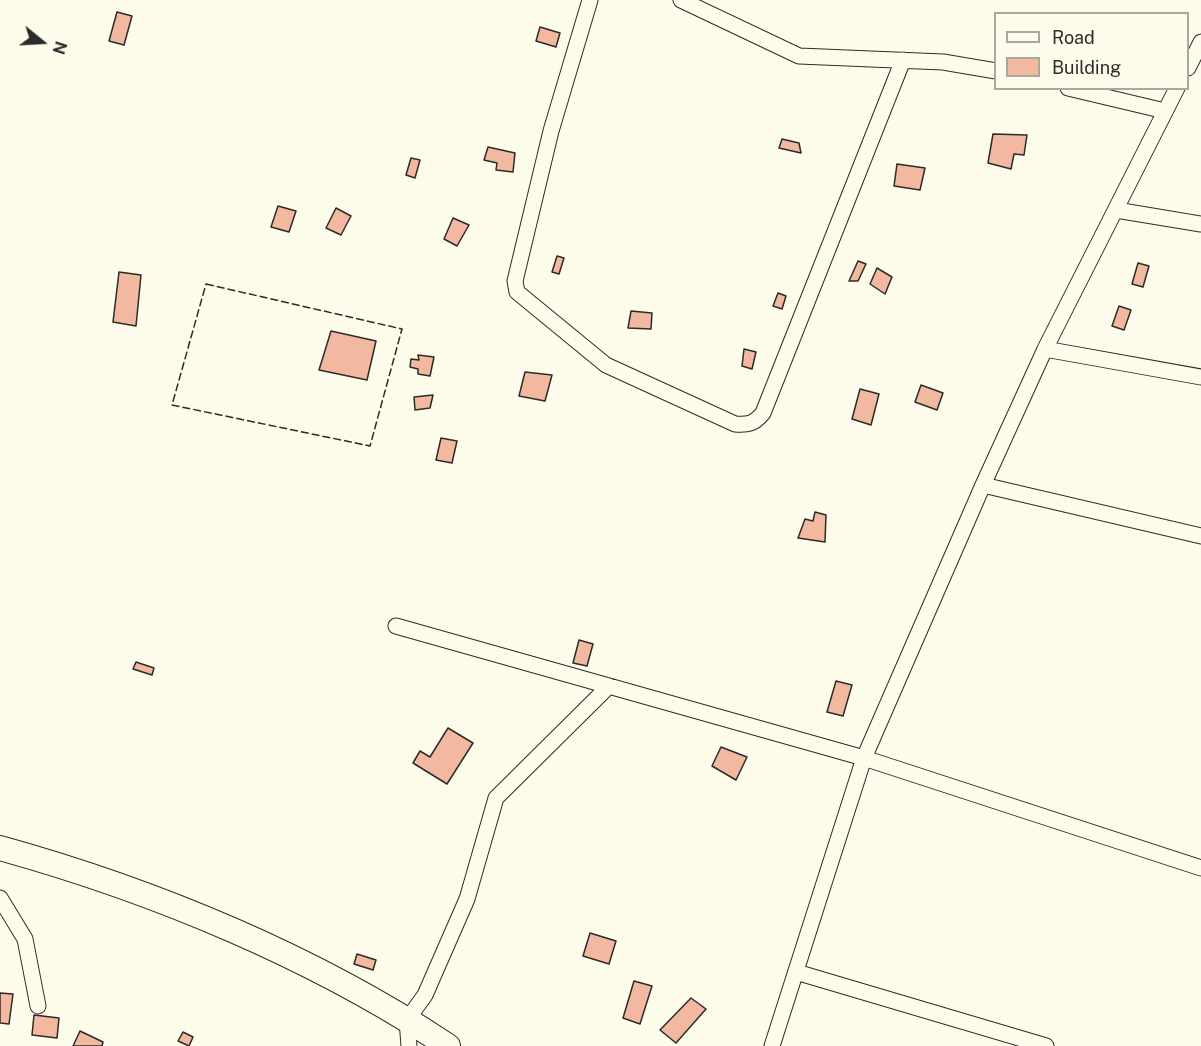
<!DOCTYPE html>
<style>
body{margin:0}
#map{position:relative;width:1201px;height:1046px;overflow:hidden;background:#fdfbea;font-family:"Public Sans",sans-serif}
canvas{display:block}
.legend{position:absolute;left:994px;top:12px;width:195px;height:78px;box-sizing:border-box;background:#fdfbea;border:2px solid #a9a89e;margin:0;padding:8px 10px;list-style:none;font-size:18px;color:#2b2b2b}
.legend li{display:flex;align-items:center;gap:12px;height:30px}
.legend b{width:30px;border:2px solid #a9a89e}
.north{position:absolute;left:12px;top:12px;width:60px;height:60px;-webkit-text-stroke:4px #fdfbea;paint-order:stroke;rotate:108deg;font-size:16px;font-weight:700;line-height:24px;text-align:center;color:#2b2b2b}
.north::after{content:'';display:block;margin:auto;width:21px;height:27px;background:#2b2b2b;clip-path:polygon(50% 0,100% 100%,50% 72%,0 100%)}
</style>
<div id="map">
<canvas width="1201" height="1046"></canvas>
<ul class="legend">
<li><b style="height:8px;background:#fdfbea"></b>Road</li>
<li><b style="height:16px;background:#f2b8a0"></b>Building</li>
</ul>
<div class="north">N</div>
</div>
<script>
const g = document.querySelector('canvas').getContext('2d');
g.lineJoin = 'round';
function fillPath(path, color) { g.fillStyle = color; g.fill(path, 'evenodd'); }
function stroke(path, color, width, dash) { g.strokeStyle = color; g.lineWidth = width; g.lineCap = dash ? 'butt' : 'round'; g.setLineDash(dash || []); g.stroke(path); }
const building = new Path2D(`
 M 117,12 L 132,16 L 124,45 L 109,41 Z
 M 540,27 L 560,33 L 556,47 L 536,41 Z
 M 993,134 L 1027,135 L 1024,155 L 1014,154 L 1011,169 L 988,163 Z
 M 782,139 L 799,143 L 801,153 L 779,148 Z
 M 488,147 L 515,153 L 513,172 L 496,170 L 497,163 L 484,160 Z
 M 411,158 L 420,160 L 415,178 L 406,175 Z
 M 897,164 L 925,168 L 920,190 L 894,186 Z
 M 278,206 L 296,211 L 289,232 L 271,227 Z
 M 336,208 L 351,216 L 341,235 L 326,228 Z
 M 453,218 L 469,225 L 457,246 L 444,239 Z
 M 557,256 L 564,258 L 559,274 L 552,272 Z
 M 858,261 L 866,264 L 858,281 L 849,281 Z
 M 1138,263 L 1149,266 L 1143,287 L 1132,284 Z
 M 877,268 L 892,277 L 885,294 L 870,284 Z
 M 119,272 L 141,275 L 136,326 L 113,322 Z
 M 778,293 L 786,296 L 782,309 L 773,306 Z
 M 1119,306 L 1131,310 L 1124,330 L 1112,326 Z
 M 631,311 L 652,313 L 651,329 L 628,328 Z
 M 331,331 L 376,341 L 367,380 L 319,370 Z
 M 744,349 L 756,352 L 752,369 L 742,366 Z
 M 418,355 L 434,357 L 430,376 L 418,374 L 418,369 L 410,367 L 411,359 L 419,360 Z
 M 525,372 L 552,375 L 545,401 L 519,396 Z
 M 921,385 L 943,393 L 937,410 L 915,402 Z
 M 860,389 L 879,394 L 871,425 L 852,419 Z
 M 433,395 L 430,408 L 415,410 L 414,397 Z
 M 441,438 L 457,441 L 452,463 L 436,460 Z
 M 815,512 L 826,515 L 825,542 L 798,538 L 805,519 L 813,521 Z
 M 579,640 L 593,644 L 587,666 L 573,663 Z
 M 136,662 L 154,668 L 152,675 L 133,669 Z
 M 836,681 L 852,685 L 843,716 L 827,712 Z
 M 448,728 L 473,743 L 447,784 L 413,763 L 420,751 L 430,757 Z
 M 721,747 L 747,757 L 736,780 L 712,766 Z
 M 590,933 L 616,941 L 609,964 L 583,956 Z
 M 357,954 L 376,960 L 373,970 L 354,964 Z
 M 634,981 L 652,986 L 640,1024 L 623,1018 Z
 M 0,993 L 13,994 L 9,1024 L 0,1023 Z
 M 691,998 L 706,1009 L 676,1043 L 660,1030 Z
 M 34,1015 L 59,1018 L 57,1038 L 32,1035 Z
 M 80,1031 L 103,1042 L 102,1046 L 73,1046 Z
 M 183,1032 L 193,1037 L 189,1046 L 178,1041 Z`);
fillPath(building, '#f2b8a0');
stroke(building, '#2b2b2b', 1.5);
const minor = new Path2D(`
 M 590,0 L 551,131 L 515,281 L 517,292 L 606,365 L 735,424 C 748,425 754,424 763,413 L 903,60
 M 681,0 L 799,56 L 943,62 L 996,71
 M 1188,68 L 1201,42
 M 1068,88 L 1165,111
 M 1116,210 L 1201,224
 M 1045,349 L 1201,377
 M 983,485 L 1201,536
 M 396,626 L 864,758 L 1201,868
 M 0,898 L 25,939 L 38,1006
 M 796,972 L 1046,1046
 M 409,1046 L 407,1020 L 425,995 L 467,899 L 496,798 L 609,686
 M 772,1046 L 864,758 L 983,485 L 1045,349 L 1177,88`);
const primary = new Path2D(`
 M 0,848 C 155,891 314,957 448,1046`);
stroke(minor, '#2b2b2b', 17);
stroke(primary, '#2b2b2b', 26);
stroke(minor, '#fdfbea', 15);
stroke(primary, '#fdfbea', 24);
stroke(new Path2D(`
 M 206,284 L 402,329 L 370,446 L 172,405 Z`), '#2b2b2b', 1.5, [8, 3]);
</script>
